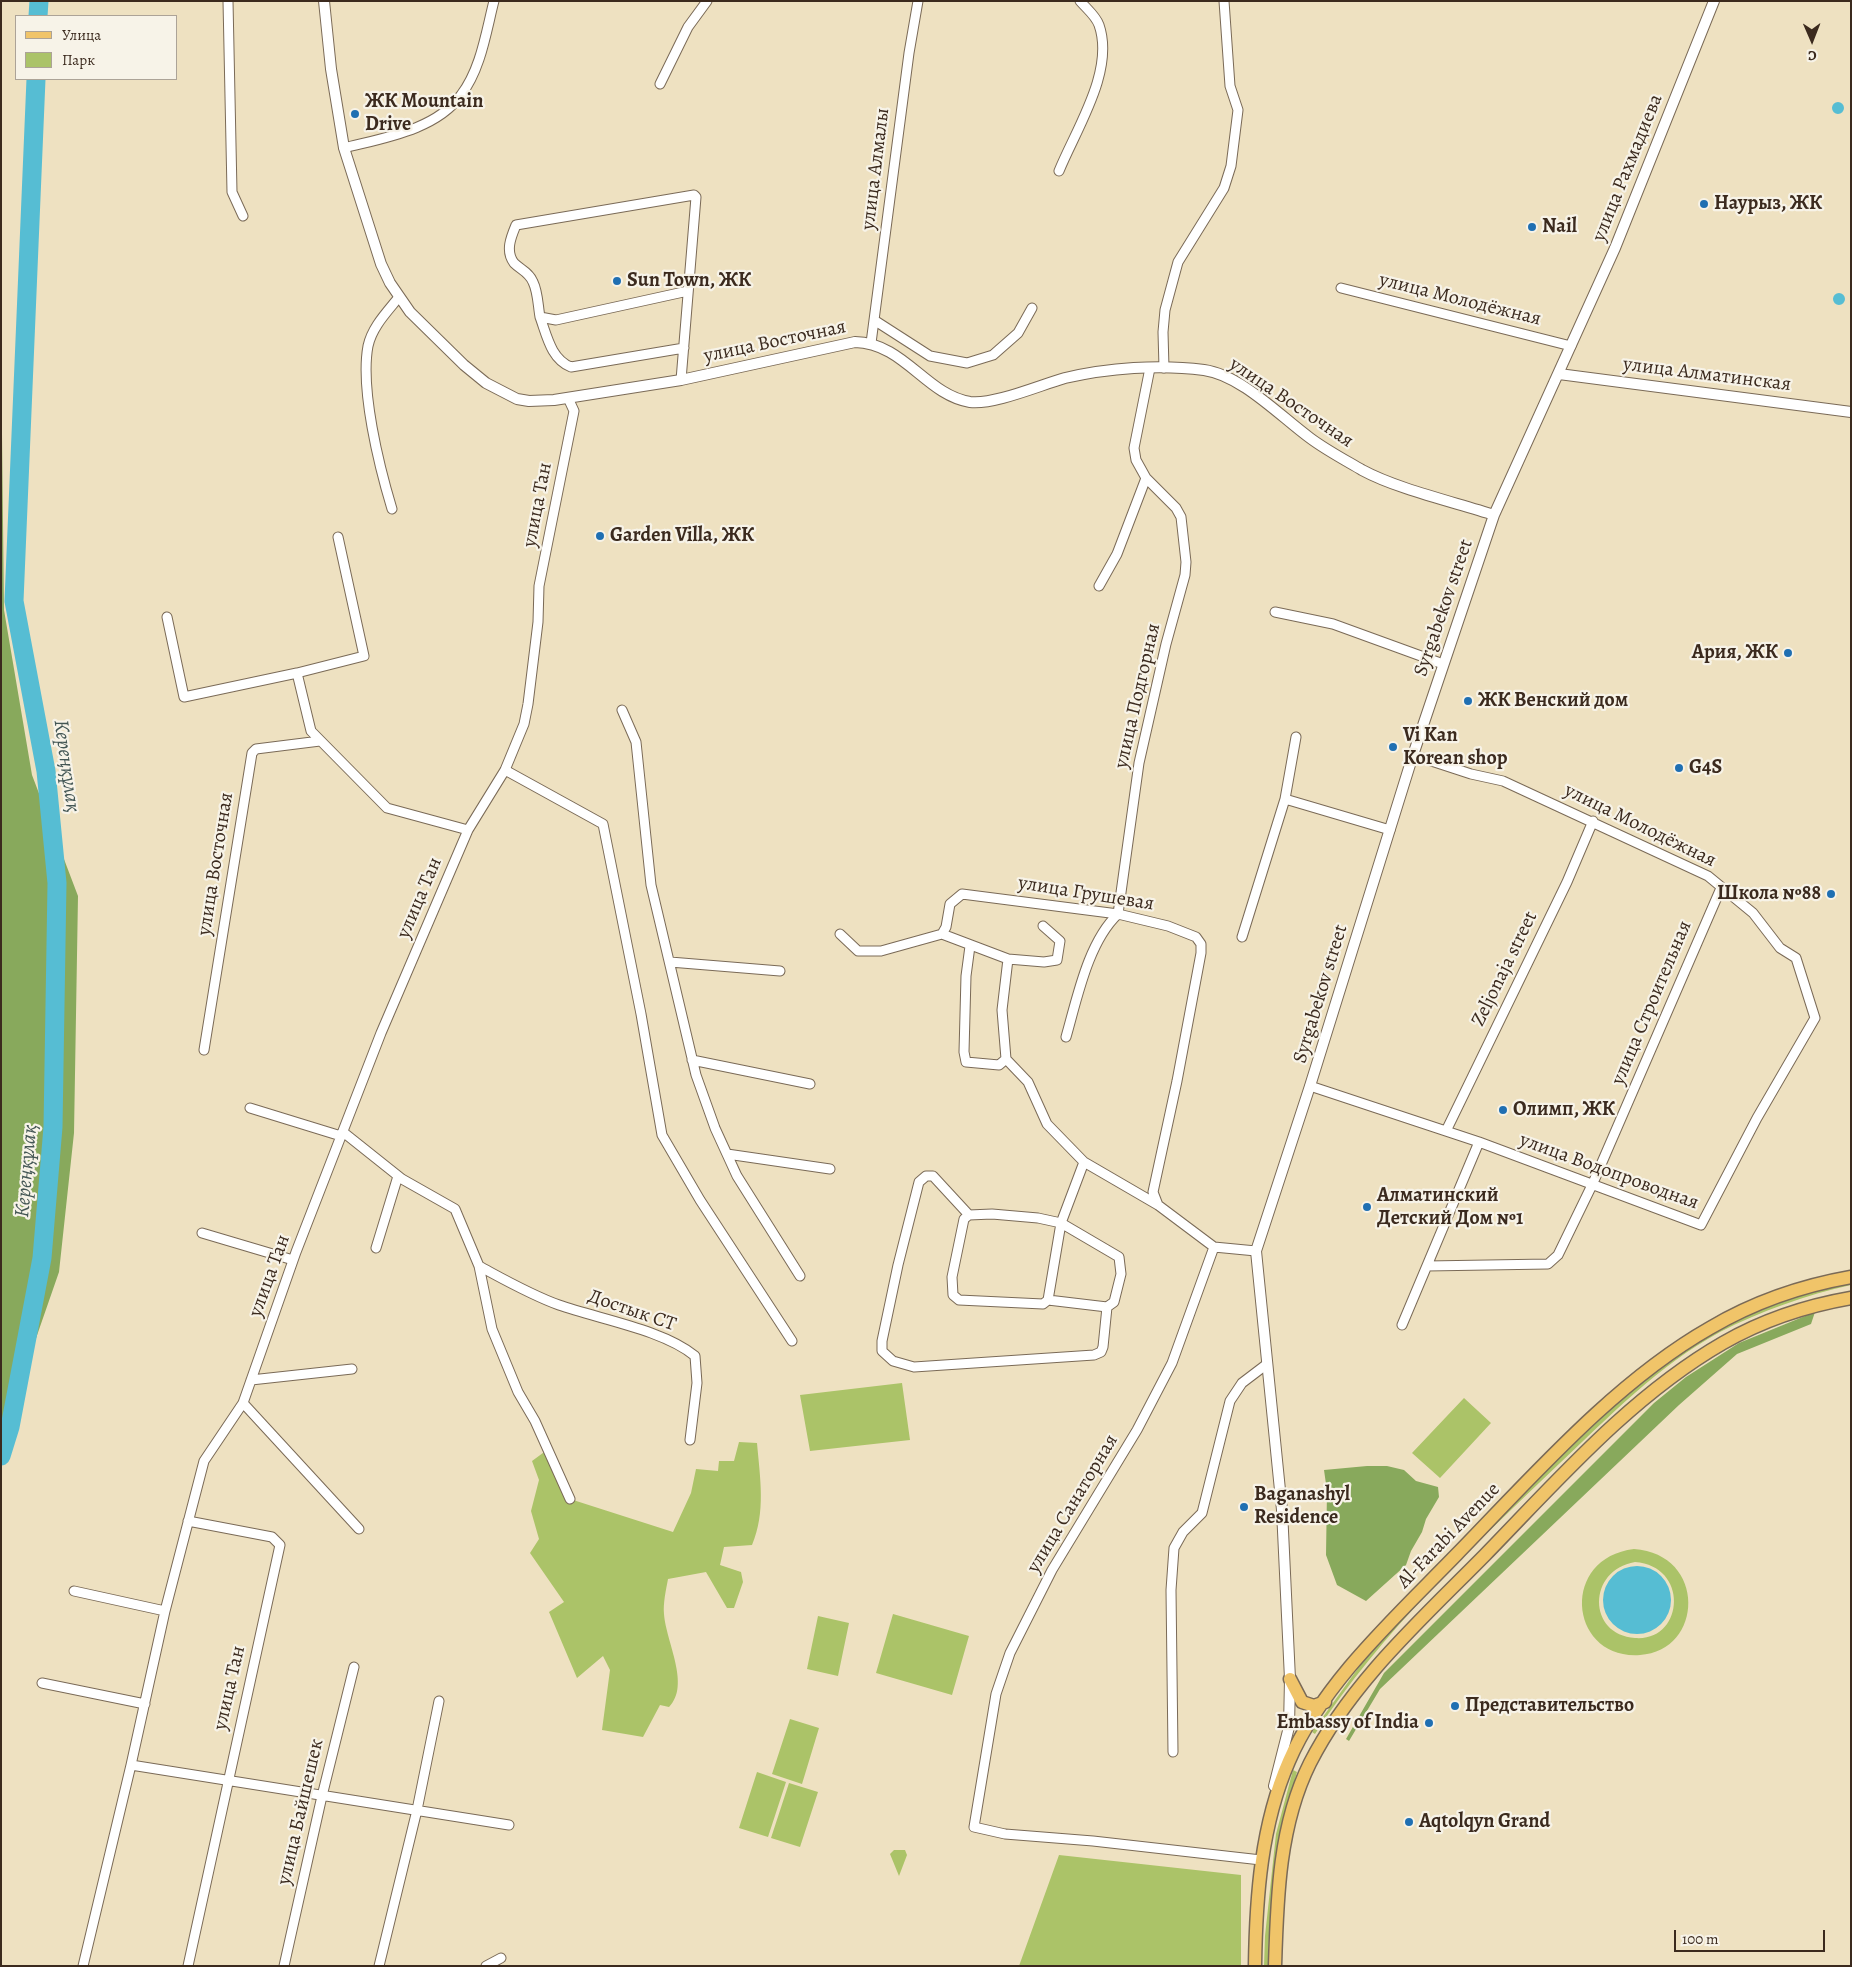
<!DOCTYPE html>
<meta charset="utf-8">
<style>
body{margin:0}
#map{position:relative;width:1852px;height:1967px;overflow:hidden;background:#eee1c1;font-family:Alegreya,serif}
canvas{display:block}
.frame{position:absolute;inset:0;border:2px solid #3b2a1e;pointer-events:none}
.legend{position:absolute;left:15px;top:15px;width:162px;height:65px;box-sizing:border-box;background:#f7f3e8;border:1px solid #aca397;margin:0;padding:6px 9px;list-style:none;font-size:15px;color:#3b2a1e}
.legend li{display:flex;align-items:center;gap:10px;height:25px}
.legend b{width:25px;border:1px solid #aca397}
.north{position:absolute;left:1787px;top:15px;width:50px;height:50px;-webkit-text-stroke:4px #f7f3e8;paint-order:stroke;rotate:179deg;font-size:14px;font-weight:700;line-height:20px;text-align:center;color:#3b2a1e}
.north::after{content:'';display:block;margin:auto;width:18px;height:22px;background:#3b2a1e;clip-path:polygon(50% 0,100% 100%,50% 72%,0 100%)}
.scale{position:absolute;left:1674px;top:1930px;width:151px;height:22px;box-sizing:border-box;border:2px solid #3b2a1e;border-top:0;padding-left:6px;font-size:15px;line-height:18px;white-space:nowrap;color:#3b2a1e;-webkit-text-stroke:4px #f7f3e8;paint-order:stroke}
</style>
<div id="map">
<canvas width="1852" height="1967"></canvas>
<div class="frame"></div>
<ul class="legend">
<li><b style="height:6px;background:#f0c469"></b>Улица</li>
<li><b style="height:14px;background:#abc368"></b>Парк</li>
</ul>
<div class="north">С</div>
<div class="scale">100 m</div>
</div>
<script>
const g = document.querySelector('canvas').getContext('2d');
g.lineJoin = 'round';
function fillPath(path, color) { g.fillStyle = color; g.fill(path, 'evenodd'); }
function stroke(path, color, width, dash) { g.strokeStyle = color; g.lineWidth = width; g.lineCap = dash ? 'butt' : 'round'; g.setLineDash(dash || []); g.stroke(path); }
function label(font, color, halo, rows, align = 'center') {
  g.font = font + ' Alegreya,serif'; g.lineWidth = 4.5; g.setLineDash([]); g.textBaseline = 'middle'; g.strokeStyle = halo; g.fillStyle = color; for (const [text, x, y, turn = 0] of rows) {
    g.save(); g.translate(x, y); g.rotate((+turn || 0) * Math.PI / 180); g.textAlign = isNaN(turn) ? turn : align; if (halo) g.strokeText(text, 0, 0); g.fillText(text, 0, 0); g.restore();
  }
}
fillPath(new Path2D(`
 M 1851,1280 L 1851,1285 C 1806,1295 1761,1311 1720,1332 C 1659,1365 1610,1416 1560,1463 C 1472,1547 1381,1632 1315,1734 L 1312,1732 L 1377,1642 L 1524,1491 L 1645,1377 L 1717,1328 L 1809,1289 Z
 M 902,1383 L 910,1440 L 810,1451 L 800,1395 Z
 M 1464,1398 L 1491,1423 L 1440,1478 L 1412,1453 Z
 M 739,1442 L 757,1443 C 760,1478 766,1512 752,1545 L 724,1547 L 720,1565 L 741,1572 L 743,1582 L 734,1608 L 727,1608 L 706,1572 L 668,1579 C 666,1590 663,1603 664,1614 C 666,1642 691,1685 669,1707 L 660,1705 L 643,1737 L 602,1730 L 610,1670 L 603,1656 L 577,1678 L 549,1612 L 564,1602 L 530,1553 L 539,1539 L 531,1511 L 539,1480 L 532,1461 L 547,1450 L 570,1499 L 673,1532 L 691,1493 L 696,1469 L 718,1471 L 719,1461 L 734,1461 Z
 M 1634,1549 C 1707,1554 1704,1651 1640,1655 C 1569,1660 1559,1558 1634,1549 ZM 1635,1562 C 1690,1566 1684,1642 1635,1638 C 1587,1635 1587,1570 1635,1562 Z
 M 893,1614 L 969,1636 L 952,1695 L 876,1673 Z
 M 818,1616 L 849,1623 L 838,1676 L 807,1669 Z
 M 790,1719 L 819,1728 L 802,1784 L 772,1774 Z
 M 1293,1770 L 1297,1772 L 1280,1836 L 1269,1935 L 1268,1966 L 1264,1966 L 1265,1936 L 1276,1834 Z
 M 757,1772 L 786,1782 L 768,1837 L 739,1828 Z
 M 789,1783 L 818,1792 L 800,1847 L 771,1838 Z
 M 894,1850 L 905,1850 L 907,1855 L 899,1876 L 890,1854 Z
 M 1059,1855 L 1241,1875 L 1241,1966 L 1019,1966 Z`), '#abc368');
fillPath(new Path2D(`
 M 1,346 L 4,610 L 32,775 L 78,896 L 74,1133 L 59,1272 L 1,1439 Z
 M 1815,1312 L 1811,1324 L 1737,1354 L 1679,1405 L 1380,1689 L 1349,1741 L 1346,1739 L 1384,1673 L 1654,1403 L 1686,1377 L 1739,1343 Z
 M 1367,1466 L 1387,1466 L 1404,1470 L 1416,1481 L 1438,1487 L 1439,1497 L 1426,1519 L 1422,1532 L 1411,1551 L 1406,1565 L 1366,1601 L 1337,1585 L 1326,1555 L 1327,1491 L 1324,1470 Z`), '#88a95c');
fillPath(new Path2D(`
 M1832 108a6 6 0 1 1 12 0a6 6 0 1 1-12 0Z
 M1833 299a6 6 0 1 1 12 0a6 6 0 1 1-12 0Z
 M1603 1600a34 34 0 1 1 68 0a34 34 0 1 1-68 0Z`), '#56bdd3');
stroke(new Path2D(`
 M 38,16 L 39,1
 M 1,1456 L 10,1427 L 42,1258 L 53,1127 L 57,883 L 46,771 L 14,601 L 36,79`), '#56bdd3', 19);
const minor = new Path2D(`
 M 228,1 L 232,192 L 243,216
 M 660,84 L 688,27 L 707,1
 M 344,148 C 383,138 436,130 461,95 C 481,69 486,32 494,1
 M 1059,171 C 1076,129 1115,71 1099,25 C 1096,16 1086,8 1080,1
 M 1341,288 L 1571,346
 M 540,317 C 547,336 551,359 571,367 L 684,348
 M 874,320 L 930,356 L 967,363 L 993,355 L 1018,333 L 1032,308
 M 871,343 L 909,53 L 918,1
 M 1164,368 L 1163,332 L 1165,310 L 1178,262 L 1224,188 L 1231,166 L 1238,110 L 1230,86 L 1224,1
 M 681,380 L 696,197 L 694,195 L 516,225 C 511,237 505,251 514,263 C 521,270 529,272 533,282 C 538,292 538,306 540,317 L 556,320 L 688,291
 M 392,509 C 379,466 360,389 368,346 C 372,327 387,312 399,297
 M 1099,586 L 1117,554 L 1146,478
 M 1275,612 L 1333,624 L 1443,664
 M 167,617 L 184,697 L 297,673 L 311,731 L 387,808 L 468,830
 M 297,673 L 364,656 L 338,537
 M 622,710 L 636,742 L 651,885 L 696,1075 L 715,1128 L 737,1176 L 800,1276
 M 505,770 L 603,824 L 641,1014 L 662,1135 L 700,1200 L 792,1341
 M 1285,799 L 1390,830
 M 1043,926 L 1060,941 L 1057,960 L 1044,962 L 1008,959 L 1002,1010 L 1006,1059 L 1028,1082 L 1047,1124 L 1084,1162 L 1158,1205
 M 840,934 L 858,951 L 881,951 L 942,934 L 946,927 L 950,904 L 962,894 L 1118,914 L 1168,926 L 1196,937 L 1201,944 L 1201,953 L 1177,1081 L 1153,1192 L 1158,1205 L 1214,1247
 M 942,934 L 1008,959
 M 1242,937 L 1285,799 L 1296,737
 M 970,946 L 966,976 L 964,1052 L 966,1062 L 999,1065 L 1006,1059
 M 670,962 L 780,971
 M 1066,1037 C 1077,999 1088,942 1118,914 L 1139,763 L 1166,644 L 1185,575 L 1186,562 L 1181,517 L 1176,508 L 1146,478 L 1136,460 L 1134,448 L 1150,368
 M 204,1050 L 252,753 L 256,749 L 320,741
 M 692,1060 L 810,1084
 M 1310,1086 L 1479,1142 L 1701,1225 L 1757,1118 L 1815,1018 L 1796,958 L 1780,948 L 1753,913 L 1708,876 L 1503,781 L 1471,774 L 1413,755
 M 250,1108 L 341,1136
 M 1446,1131 L 1567,882 L 1593,821
 M 343,1132 L 402,1179 L 455,1209 L 479,1266 L 492,1329 L 518,1392 L 535,1421 L 570,1499
 M 727,1154 L 830,1169
 M 992,1214 L 1038,1218 L 1061,1223 L 1048,1300 L 1043,1304 L 959,1300 L 953,1295 L 952,1277 L 964,1219 L 969,1215 Z
 M 969,1215 L 933,1176 L 926,1176 L 919,1182 L 898,1265 L 882,1341 L 882,1351 L 893,1361 L 914,1367 L 1094,1355 L 1101,1352 L 1103,1347 L 1107,1307
 M 202,1233 L 293,1260
 M 376,1248 L 398,1176
 M 1256,1251 L 1214,1247 L 1172,1363 L 1137,1430 L 1052,1570 L 1010,1653 L 996,1694 L 974,1827 L 1005,1834 L 1093,1841 L 1261,1860
 M 479,1266 C 505,1280 531,1295 559,1305 C 599,1319 664,1330 695,1356 L 697,1383 L 690,1440
 M 1427,1266 L 1548,1264 L 1558,1255 L 1593,1183 L 1721,888
 M 1048,1300 L 1107,1307 L 1114,1302 L 1121,1274 L 1119,1257 L 1061,1223 L 1084,1162
 M 1402,1325 L 1479,1142
 M 251,1380 L 352,1369
 M 359,1529 L 243,1403 L 296,1252 L 381,1033 L 468,830 L 505,770 L 524,724 L 528,704 L 538,622 L 539,586 L 574,411 L 568,398
 M 74,1591 L 165,1611
 M 42,1683 L 145,1704
 M 1173,1752 L 1171,1590 L 1174,1548 L 1183,1532 L 1202,1513 L 1230,1401 L 1242,1383 L 1267,1364
 M 131,1765 L 509,1825
 M 83,1966 L 131,1765 L 165,1611 L 204,1461 L 243,1403
 M 188,1966 L 280,1545 L 272,1537 L 188,1521
 M 284,1966 L 322,1796 L 354,1667
 M 379,1966 L 417,1810 L 439,1701
 M 486,1966 L 501,1958`);
const tertiary = new Path2D(`
 M 324,1 L 331,69 L 344,148 L 381,264 L 390,283 L 410,312 L 464,365 L 486,383 L 517,399 L 529,401 L 554,400 L 681,380 L 855,342 C 904,343 926,395 970,402 C 994,405 1040,385 1065,378 C 1108,368 1159,364 1204,370 C 1241,375 1280,416 1310,438 C 1326,450 1345,460 1362,470 C 1397,489 1454,502 1494,515
 M 1559,374 L 1851,412
 M 1274,1786 L 1289,1727 L 1290,1679 L 1282,1510 L 1256,1251 L 1310,1086 L 1413,755 L 1494,515 L 1615,248 L 1714,1`);
const primary = new Path2D(`
 M 1290,1679 L 1302,1702 L 1314,1706 L 1325,1702
 M 1255,1966 C 1256,1897 1261,1825 1289,1761 C 1323,1682 1398,1615 1457,1554 C 1533,1476 1615,1382 1710,1328 C 1754,1302 1800,1286 1851,1277
 M 1275,1966 C 1277,1898 1279,1825 1310,1763 C 1351,1682 1422,1619 1485,1555 C 1558,1480 1631,1396 1723,1343 C 1763,1320 1805,1306 1851,1298`);
stroke(minor, '#7a6a57', 11);
stroke(tertiary, '#7a6a57', 12);
stroke(primary, '#7a6a57', 15);
stroke(minor, '#fff', 9);
stroke(tertiary, '#fff', 10);
stroke(primary, '#f0c469', 12);
for (const [x, y, r, color] of [
 [355,114,5,"#1f6fb2"],
 [1704,204,5,"#1f6fb2"],
 [1532,227,5,"#1f6fb2"],
 [617,281,5,"#1f6fb2"],
 [600,536,5,"#1f6fb2"],
 [1788,653,5,"#1f6fb2"],
 [1468,701,5,"#1f6fb2"],
 [1393,747,5,"#1f6fb2"],
 [1679,768,5,"#1f6fb2"],
 [1831,894,5,"#1f6fb2"],
 [1503,1110,5,"#1f6fb2"],
 [1367,1207,5,"#1f6fb2"],
 [1244,1507,5,"#1f6fb2"],
 [1455,1706,5,"#1f6fb2"],
 [1429,1723,5,"#1f6fb2"],
 [1409,1822,5,"#1f6fb2"]
]) { const dot = new Path2D(); dot.arc(x, y, r, 0, 2 * Math.PI); g.fillStyle = color; g.fill(dot); stroke(dot, '#f7f3e8', 2); }
label('bold 20px', '#3b2a1e', '#f7f3e8', [
 ["ЖК Mountain",365,102],
 ["Drive",365,125],
 ["Наурыз, ЖК",1714,204],
 ["Nail",1542,227],
 ["Sun Town, ЖК",627,281],
 ["Garden Villa, ЖК",610,536],
 ["Ария, ЖК",1778,653,"right"],
 ["ЖК Венский дом",1478,701],
 ["Vi Kan",1403,736],
 ["Korean shop",1403,759],
 ["G4S",1689,768],
 ["Школа №88",1821,894,"right"],
 ["Олимп, ЖК",1513,1110],
 ["Алматинский",1377,1196],
 ["Детский Дом №1",1377,1219],
 ["Baganashyl",1254,1495],
 ["Residence",1254,1518],
 ["Представительство",1465,1706],
 ["Embassy of India",1419,1723,"right"],
 ["Aqtolqyn Grand",1419,1822]
], 'left');
label('20px', '#3b2a1e', '#f7f3e8', [
 ["улица Рахмадиева",1628,168,-68],
 ["улица Алмалы",876,169,-83],
 ["улица Молодёжная",1460,300,14],
 ["улица Восточная",775,342,-12],
 ["улица Алматинская",1707,375,7],
 ["улица Восточная",1291,403,34],
 ["улица Тан",538,505,-79],
 ["Syrgabekov street",1444,608,-71],
 ["улица Подгорная",1138,696,-77],
 ["улица Молодёжная",1640,826,26],
 ["улица Восточная",216,864,-81],
 ["улица Грушевая",1086,894,9],
 ["улица Тан",420,898,-67],
 ["Zeljonaja street",1505,969,-64],
 ["Syrgabekov street",1321,994,-73],
 ["улица Строительная",1652,1003,-67],
 ["улица Водопроводная",1609,1172,20],
 ["улица Тан",270,1276,-70],
 ["Достык СТ",632,1311,19],
 ["улица Санаторная",1073,1504,-59],
 ["Al-Farabi Avenue",1449,1536,-46],
 ["улица Тан",230,1688,-77],
 ["улица Байшешек",301,1812,-77]
]);
label('italic 21px', '#435654', '#f7f3e8', [
 ["Кереңқұлақ",66,766,82],
 ["Кереңқұлақ",27,1171,-85]
]);
</script>
